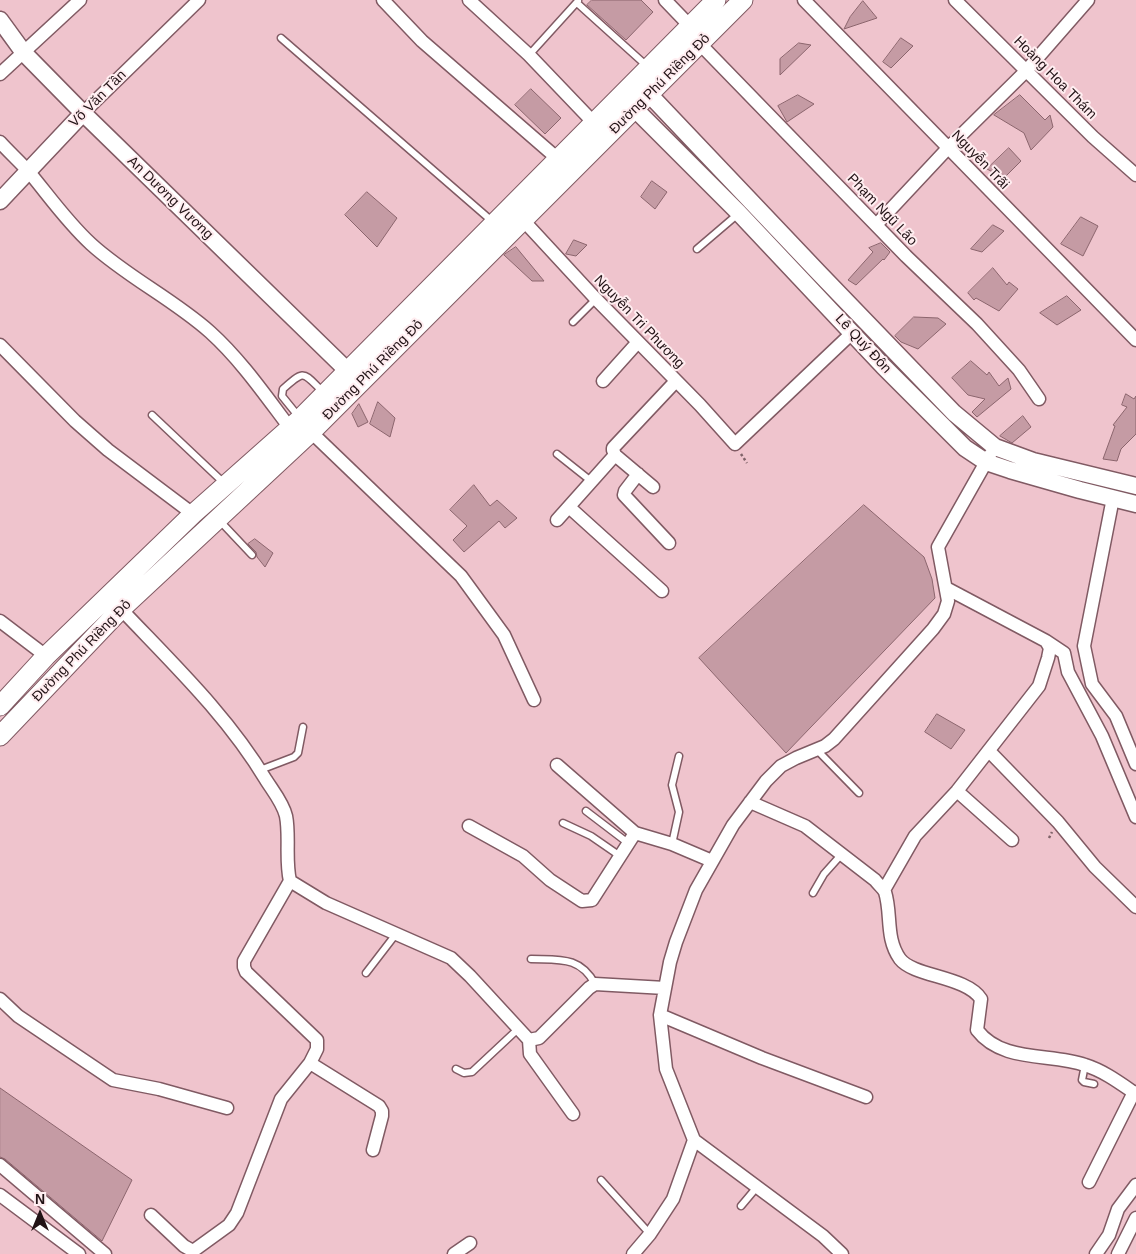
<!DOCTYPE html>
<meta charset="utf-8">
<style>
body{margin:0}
#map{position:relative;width:1136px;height:1254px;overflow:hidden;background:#efc4cd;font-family:Helvetica,sans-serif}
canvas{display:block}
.north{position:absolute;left:15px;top:1189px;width:50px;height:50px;-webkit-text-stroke:4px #ffedf0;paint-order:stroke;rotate:0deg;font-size:14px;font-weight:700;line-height:20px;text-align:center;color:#221316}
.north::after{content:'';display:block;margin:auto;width:18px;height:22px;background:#221316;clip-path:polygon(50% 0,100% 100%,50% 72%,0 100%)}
</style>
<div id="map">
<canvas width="1136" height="1254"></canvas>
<div class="north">N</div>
</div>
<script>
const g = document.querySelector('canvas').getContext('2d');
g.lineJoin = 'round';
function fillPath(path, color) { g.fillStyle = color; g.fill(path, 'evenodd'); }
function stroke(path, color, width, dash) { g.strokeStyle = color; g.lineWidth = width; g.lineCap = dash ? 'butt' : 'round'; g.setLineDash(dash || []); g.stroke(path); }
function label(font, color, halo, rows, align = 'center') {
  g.font = font + ' Helvetica,sans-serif'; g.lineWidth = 4; g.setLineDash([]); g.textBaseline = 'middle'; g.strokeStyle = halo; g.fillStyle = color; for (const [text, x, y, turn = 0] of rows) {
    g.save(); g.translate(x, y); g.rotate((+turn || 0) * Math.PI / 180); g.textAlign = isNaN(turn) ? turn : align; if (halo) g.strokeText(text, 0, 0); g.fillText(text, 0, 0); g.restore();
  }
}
const building = new Path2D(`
 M 592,0 L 641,0 L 653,12 L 626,40 L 587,5 Z
 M 863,1 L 877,18 L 844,29 L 850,17 Z
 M 901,38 L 913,46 L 891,68 L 883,62 Z
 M 799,43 L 811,45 L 780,75 L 780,59 Z
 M 531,89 L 561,118 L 545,134 L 515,105 Z
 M 798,95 L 814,104 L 787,122 L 778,106 Z
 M 1020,95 L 1045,120 L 1050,115 L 1053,127 L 1031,150 L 1024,133 L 994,115 Z
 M 1009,148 L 1021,161 L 1004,178 L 987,169 Z
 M 652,181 L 667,192 L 655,209 L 641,197 Z
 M 367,192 L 397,218 L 377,247 L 345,215 Z
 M 1081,217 L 1098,226 L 1083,256 L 1061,244 Z
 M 993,225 L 1004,231 L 982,252 L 971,249 Z
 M 574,240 L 587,245 L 576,256 L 566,254 Z
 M 881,243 L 890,252 L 884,260 L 883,259 L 856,285 L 848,280 L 873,252 L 869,248 Z
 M 516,247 L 544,281 L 532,281 L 504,255 Z
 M 993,268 L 1007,285 L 1009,282 L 1018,289 L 999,311 L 976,298 L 974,300 L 968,293 Z
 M 1067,296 L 1081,310 L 1057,325 L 1040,313 Z
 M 914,317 L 938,318 L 946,324 L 918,349 L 901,342 L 895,336 Z
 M 971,361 L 987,375 L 989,372 L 999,386 L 1008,378 L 1011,389 L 977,417 L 972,412 L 985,399 L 968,395 L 952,378 Z
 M 1126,394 L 1134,399 L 1136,396 L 1136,434 L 1121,449 L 1117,461 L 1103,459 L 1115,426 L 1113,425 L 1127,407 L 1122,405 Z
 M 378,402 L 395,418 L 390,437 L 370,424 Z
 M 359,404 L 368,422 L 358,427 L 352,414 Z
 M 1023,416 L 1031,427 L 1012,443 L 1000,436 Z
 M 474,485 L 490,506 L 497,500 L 517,518 L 505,528 L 499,521 L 464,552 L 453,540 L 467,526 L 450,510 Z
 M 864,505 L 924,557 L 932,579 L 935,598 L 786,753 L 699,658 Z
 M 255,539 L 273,553 L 265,567 L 257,557 L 256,552 L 248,544 Z
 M 937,714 L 965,730 L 951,749 L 925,732 Z
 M 0,1088 L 132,1180 L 102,1241 L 5,1159 L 0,1157 Z`);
fillPath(building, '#c59ba4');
stroke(building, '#8b656d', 1);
const lane = new Path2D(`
 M 577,3 L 648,67
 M 281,38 L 493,222
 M 529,55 L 578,1
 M 697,249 L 738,214
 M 573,322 L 596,299
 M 152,415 L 225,484
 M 299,417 L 282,396 L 283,389 C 306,368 303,373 324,393
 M 557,454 L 591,481
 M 219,520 L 252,555
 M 817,750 L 859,793
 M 260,770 L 294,757 L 298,753 L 303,727
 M 586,811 L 628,843
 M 563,823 L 591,836 L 620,856
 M 672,844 L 679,812 L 672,785 L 679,756
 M 813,893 L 824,874 L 841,855
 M 531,959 C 559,960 580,956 595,984
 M 366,973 L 396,934
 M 1085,1065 L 1082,1080 L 1084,1082 L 1094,1084
 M 456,1069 L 464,1073 L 472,1072 L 518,1029
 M 601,1180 L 650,1234
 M 741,1206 L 757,1187`);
const street = new Path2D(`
 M 383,0 L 422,41 L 558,159
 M 469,0 L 529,55 L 594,123
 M 665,0 L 690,26
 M 804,0 L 1136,340
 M 955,0 L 1093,137 L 1136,175
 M 700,44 L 906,256 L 977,324 L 1019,370 L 1039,399
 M 0,74 L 80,0
 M 83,113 L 199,0
 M 0,142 C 9,152 20,162 29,172 C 49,196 67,222 91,244 C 127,277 173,299 210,332 C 241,360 265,395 290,428
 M 523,220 L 596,299 L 700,405 L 735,444 L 852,333
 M 876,225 L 948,148 L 1026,71 L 1088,0
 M 0,345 L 75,421 L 108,450 L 193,514
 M 603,381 L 638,342
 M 311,432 L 461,576 L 504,635 L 534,700
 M 638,474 L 625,491 L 624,495 L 669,543
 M 653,487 L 615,455 L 613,450 L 613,448 L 676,381
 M 1113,498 L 1084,646 L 1092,684 L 1116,716 L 1136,764
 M 569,507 L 662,591
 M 557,520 L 615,455
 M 121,609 C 172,663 227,715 266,780 C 273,791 283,803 286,816 C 290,836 285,860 290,881 L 326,903 L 451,958 L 470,976 L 529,1040 L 530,1054 L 573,1114
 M 0,621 L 46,656
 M 1046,641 L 1064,653 L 1068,672 L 1102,736 L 1136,817
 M 989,751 L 1058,822 L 1095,867 L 1136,907
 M 557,765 L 635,833 L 672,844 L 712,861
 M 957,791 L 1012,840
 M 750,802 L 805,826 L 875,880 C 878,884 883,888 885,892 C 892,914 885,938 900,959 C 914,977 966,976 981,999 L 977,1030 C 1002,1063 1051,1053 1085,1065 C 1104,1071 1120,1083 1136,1094
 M 469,826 L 523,856 L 550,880 L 582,901 L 592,900 L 635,833
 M 884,890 L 915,836 L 957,791 L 1039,686 L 1048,658 L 1050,648 L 1046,641 L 946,588
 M 0,999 L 18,1016 L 113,1080 L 159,1089 L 227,1108
 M 660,1015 L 762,1058 L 866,1097
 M 529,1040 L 539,1038 L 589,988 L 595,984 L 665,988
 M 310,1063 L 379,1106 L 382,1111 L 382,1116 L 373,1150
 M 0,1165 L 105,1254
 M 1089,1182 L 1134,1092
 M 0,1195 L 79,1254
 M 151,1215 L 184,1246 L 193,1251 L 229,1225 L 237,1213 L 281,1099 L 310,1063 L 317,1049 L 317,1040 L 246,972 L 244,967 L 244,961 L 290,881
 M 454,1254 L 470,1243
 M 633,1254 L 650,1234 L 673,1199 L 694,1140
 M 842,1254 L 823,1236 L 694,1140 L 666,1069 L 660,1015 L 670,962 L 676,942 L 696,890 L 733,825 L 766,781 L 781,766 L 796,758 L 825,746 L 834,739 L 933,629 L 944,614 L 948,601 L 938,547 L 990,455
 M 1096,1254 L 1109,1235 L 1118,1209 L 1136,1185
 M 1118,1254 L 1136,1218`);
const secondary = new Path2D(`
 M 0,20 L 24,53 L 83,113 L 356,379
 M 649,94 L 818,272 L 954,413 L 995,447 L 1033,461 L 1136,486
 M 635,109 L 739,213 L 883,366 L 965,448 L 986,462 L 1010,470 L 1080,490 L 1136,504
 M 0,201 L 83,113`);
const primary = new Path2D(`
 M 0,706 L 46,656 L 193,514 L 300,419 L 716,0
 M 0,736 L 121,609 L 311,432 L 743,0`);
stroke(lane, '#805a63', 9);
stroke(street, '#805a63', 15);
stroke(secondary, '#805a63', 19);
stroke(primary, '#805a63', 21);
stroke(new Path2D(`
 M 741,454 L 747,463
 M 1049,838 L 1052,832`), '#7f6369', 2.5, [2.5, 2.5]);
stroke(lane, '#fff', 6);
stroke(street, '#fff', 12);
stroke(secondary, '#fff', 16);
stroke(primary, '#fff', 19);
label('14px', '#221316', '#ffedf0', [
 ["Hoàng Hoa Thám",1055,78,45],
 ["Đường Phú Riềng Đỏ",660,84,-45],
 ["Võ Văn Tần",98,99,-45],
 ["Nguyễn Trãi",980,160,46],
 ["An Dương Vương",170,198,44],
 ["Phạm Ngũ Lão",882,210,46],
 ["Nguyễn Tri Phương",639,322,46],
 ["Lê Quý Đôn",863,344,47],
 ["Đường Phú Riềng Đỏ",373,370,-45],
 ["Đường Phú Riềng Đỏ",82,651,-46]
]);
</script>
